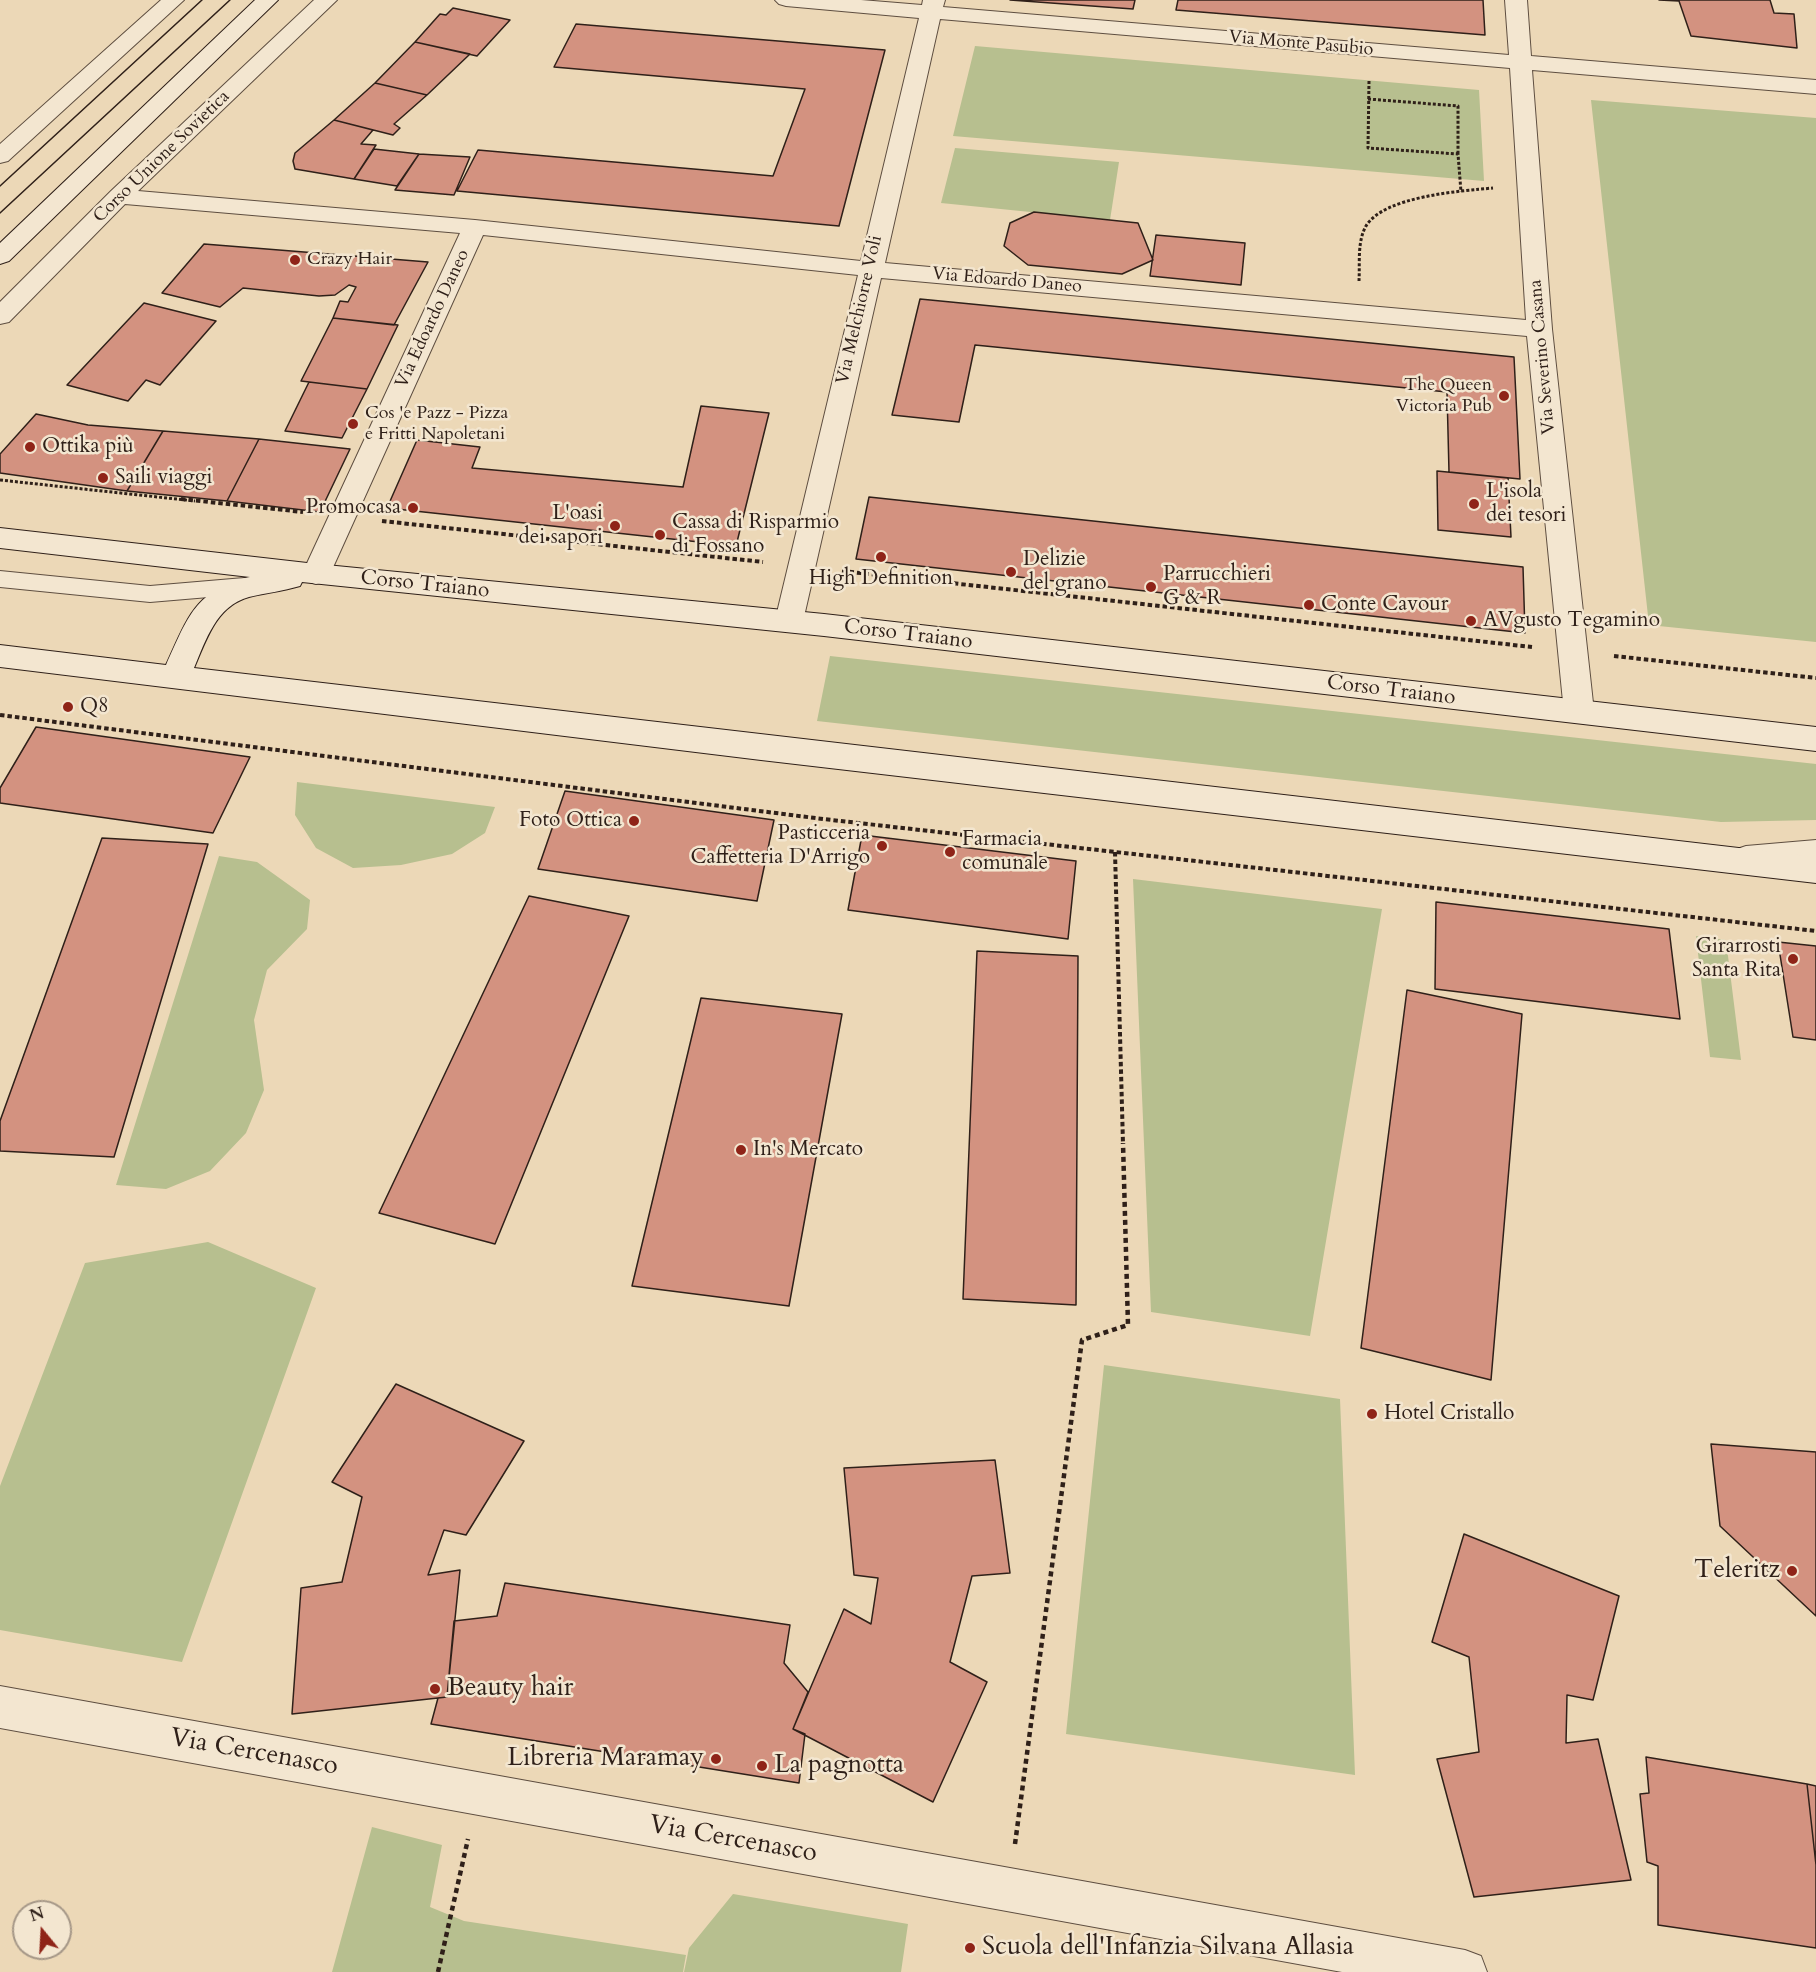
<!DOCTYPE html>
<meta charset="utf-8">
<style>
body{margin:0}
#map{position:relative;width:1816px;height:1972px;overflow:hidden;background:#ecd8b7;font-family:Cardo,serif}
canvas{display:block}
.north{position:absolute;left:12px;top:1900px;width:60px;height:60px;box-sizing:border-box;background:#f3e6d0;border:2px solid #a59787;border-radius:50%;rotate:342deg;font-size:16px;font-weight:700;line-height:24px;text-align:center;color:#2f2019}
.north::after{content:'';display:block;margin:auto;width:21px;height:27px;background:#8f2418;clip-path:polygon(50% 0,100% 100%,50% 72%,0 100%)}
</style>
<div id="map">
<canvas width="1816" height="1972"></canvas>
<div class="north">N</div>
</div>
<script>
const g = document.querySelector('canvas').getContext('2d');
g.lineJoin = 'round';
function fillPath(path, color) { g.fillStyle = color; g.fill(path, 'evenodd'); }
function stroke(path, color, width, dash) { g.strokeStyle = color; g.lineWidth = width; g.lineCap = dash ? 'butt' : 'round'; g.setLineDash(dash || []); g.stroke(path); }
function label(font, color, halo, rows, align = 'center') {
  g.font = font + ' Cardo,serif'; g.lineWidth = 5; g.setLineDash([]); g.textBaseline = 'middle'; g.strokeStyle = halo; g.fillStyle = color; for (const [text, x, y, turn = 0] of rows) {
    g.save(); g.translate(x, y); g.rotate((+turn || 0) * Math.PI / 180); g.textAlign = isNaN(turn) ? turn : align; if (halo) g.strokeText(text, 0, 0); g.fillText(text, 0, 0); g.restore();
  }
}
fillPath(new Path2D(`
 M 975,46 L 1479,90 L 1484,181 L 953,136 Z
 M 1591,100 L 1816,118 L 1816,642 L 1649,625 Z
 M 955,148 L 1119,162 L 1110,220 L 941,203 Z
 M 830,656 L 1816,764 L 1816,820 L 1721,822 L 817,721 Z
 M 297,782 L 495,807 L 485,833 L 452,854 L 401,865 L 353,868 L 316,848 L 295,815 Z
 M 219,856 L 257,862 L 310,900 L 307,929 L 267,970 L 254,1020 L 264,1090 L 246,1133 L 210,1171 L 166,1189 L 116,1185 Z
 M 1133,879 L 1382,909 L 1310,1336 L 1151,1312 Z
 M 1696,936 L 1726,940 L 1741,1060 L 1710,1057 Z
 M 208,1242 L 316,1288 L 182,1662 L 0,1630 L 0,1486 L 85,1263 Z
 M 1104,1365 L 1340,1399 L 1355,1775 L 1066,1734 Z
 M 372,1827 L 442,1845 L 430,1907 L 464,1921 L 686,1955 L 683,1972 L 332,1972 Z
 M 733,1894 L 908,1924 L 901,1972 L 684,1972 L 689,1948 Z`), '#b7bf8f');
const building = new Path2D(`
 M 1010,0 L 1135,0 L 1133,9 Z
 M 1178,0 L 1483,0 L 1485,35 L 1176,10 Z
 M 1770,0 L 1774,13 L 1794,14 L 1797,48 L 1691,36 L 1679,1 L 1659,0 Z
 M 453,8 L 510,20 L 477,56 L 415,42 L 440,14 L 446,15 Z
 M 576,24 L 885,50 L 839,226 L 457,191 L 478,150 L 773,176 L 805,89 L 554,67 Z
 M 415,42 L 470,54 L 427,95 L 375,83 Z
 M 375,83 L 427,95 L 394,124 L 400,128 L 393,135 L 334,120 Z
 M 334,120 L 373,130 L 361,144 L 376,145 L 354,179 L 295,169 L 293,161 L 295,153 Z
 M 374,149 L 419,154 L 397,186 L 354,179 Z
 M 419,154 L 470,157 L 454,195 L 395,190 Z
 M 1034,212 L 1138,223 L 1153,260 L 1122,274 L 1028,265 L 1004,246 L 1010,223 Z
 M 1156,235 L 1245,243 L 1241,285 L 1150,276 Z
 M 204,244 L 354,256 L 428,262 L 394,325 L 333,318 L 340,301 L 348,302 L 356,287 L 349,285 L 335,295 L 319,296 L 243,288 L 220,307 L 162,293 Z
 M 920,299 L 1514,357 L 1520,479 L 1449,472 L 1447,392 L 975,345 L 959,422 L 892,415 Z
 M 144,303 L 216,321 L 160,385 L 146,380 L 128,401 L 67,385 Z
 M 333,318 L 398,325 L 367,389 L 301,381 Z
 M 309,382 L 367,389 L 342,438 L 285,431 Z
 M 701,406 L 769,413 L 736,546 L 387,508 L 417,440 L 480,447 L 472,468 L 683,487 Z
 M 36,414 L 88,425 L 163,431 L 127,491 L 0,473 L 0,454 Z
 M 163,431 L 259,439 L 227,501 L 127,491 Z
 M 259,439 L 350,449 L 320,512 L 227,501 Z
 M 1437,471 L 1508,478 L 1511,537 L 1438,530 Z
 M 869,497 L 1523,567 L 1525,633 L 856,559 Z
 M 36,727 L 250,757 L 213,833 L 0,803 L 0,788 Z
 M 565,791 L 774,820 L 757,901 L 538,869 Z
 M 862,835 L 1076,861 L 1068,939 L 848,910 Z
 M 102,838 L 208,844 L 114,1157 L 0,1151 L 0,1121 Z
 M 529,896 L 629,916 L 495,1244 L 379,1213 Z
 M 1436,902 L 1669,929 L 1680,1019 L 1435,989 Z
 M 1778,942 L 1816,946 L 1816,1040 L 1793,1037 Z
 M 977,951 L 1078,956 L 1076,1305 L 963,1299 Z
 M 1407,990 L 1522,1014 L 1491,1380 L 1361,1348 Z
 M 701,998 L 842,1014 L 789,1306 L 632,1286 Z
 M 396,1384 L 524,1441 L 466,1535 L 444,1530 L 428,1575 L 460,1570 L 447,1697 L 292,1714 L 301,1588 L 342,1582 L 362,1497 L 332,1482 Z
 M 1711,1444 L 1816,1452 L 1816,1616 L 1720,1526 Z
 M 995,1460 L 1010,1573 L 972,1576 L 950,1662 L 987,1682 L 933,1802 L 793,1729 L 844,1609 L 871,1624 L 878,1578 L 854,1575 L 844,1468 Z
 M 1464,1534 L 1619,1596 L 1593,1700 L 1567,1695 L 1566,1743 L 1598,1739 L 1631,1880 L 1474,1897 L 1437,1759 L 1479,1752 L 1469,1657 L 1432,1642 Z
 M 505,1583 L 790,1625 L 784,1663 L 808,1692 L 793,1729 L 805,1734 L 799,1783 L 431,1724 L 438,1698 L 447,1697 L 454,1621 L 497,1616 Z
 M 1646,1757 L 1807,1784 L 1816,1865 L 1816,1948 L 1658,1925 L 1658,1866 L 1647,1862 L 1640,1794 L 1649,1793 Z
 M 1807,1784 L 1816,1786 L 1816,1865 Z`);
fillPath(building, '#d39280');
stroke(building, '#2f2019', 1.5);
const lane = new Path2D(`
 M 0,571 L 150,586 L 256,577 L 264,579 L 267,585 L 264,591 L 256,593 L 150,602 L 0,587 Z
 M 1816,840 L 1816,860 L 1746,866 L 1737,863 L 1734,856 L 1737,849 L 1746,846 Z`);
const street = new Path2D(`
 M 161,0 L 184,0 L 8,161 L 0,163 L 0,144 Z
 M 314,0 L 337,0 L 138,191 L 475,220 L 861,261 L 919,18 L 786,6 L 779,4 L 775,0 L 861,0 L 922,5 L 923,0 L 945,0 L 943,7 L 1509,55 L 1505,0 L 1527,0 L 1531,56 L 1816,80 L 1816,94 L 1532,70 L 1552,329 L 1594,712 L 1589,720 L 1579,723 L 1569,720 L 1564,712 L 1527,336 L 881,278 L 803,621 L 799,628 L 789,631 L 779,628 L 775,621 L 858,275 L 483,235 L 330,574 L 326,581 L 316,584 L 306,581 L 302,574 L 460,233 L 125,204 L 9,322 L 0,324 L 0,302 L 111,191 ZM 940,19 L 1510,68 L 1526,320 L 885,263 Z
 M 0,1686 L 1465,1950 L 1481,1956 L 1487,1972 L 1342,1972 L 0,1728 Z`);
const secondary = new Path2D(`
 M 255,0 L 278,0 L 9,261 L 0,264 L 0,243 Z
 M 0,528 L 316,564 L 824,614 L 1816,727 L 1816,751 L 824,636 L 302,582 L 300,586 C 283,591 266,593 249,597 C 216,606 206,640 194,668 L 1816,857 L 1816,883 L 761,760 L 0,667 L 0,645 L 166,665 C 188,617 195,590 250,577 L 0,548 Z`);
stroke(lane, '#5e4e40', 2);
stroke(street, '#5e4e40', 2);
stroke(secondary, '#2f2019', 2);
stroke(new Path2D(`
 M 1369,81 L 1368,148 L 1458,154 L 1461,192
 M 1368,99 L 1458,106 L 1458,154
 M 1359,281 C 1360,263 1357,242 1366,226 C 1384,196 1461,191 1493,188
 M 0,480 L 195,501`), '#2f2019', 3, [3, 2]);
stroke(new Path2D(`
 M 181,499 L 303,512
 M 382,521 L 763,562
 M 842,571 L 1532,647
 M 1614,656 L 1816,678
 M 0,715 L 823,819 L 1816,931
 M 1115,852 L 1123,1144`), '#2f2019', 4, [4.5, 3]);
stroke(new Path2D(`
 M 1015,1844 L 1082,1340 L 1128,1325 L 1123,1143
 M 438,1972 L 468,1839`), '#2f2019', 4.5, [5, 4]);
fillPath(lane, '#f3e6d0');
fillPath(street, '#f3e6d0');
fillPath(secondary, '#f3e6d0');
stroke(new Path2D(`
 M 0,186 L 202,0
 M 0,213 L 230,0`), '#2f2019', 1.5);
for (const [x, y, r, color] of [
 [295,260,6,"#8f2418"],
 [1504,396,6,"#8f2418"],
 [353,424,6,"#8f2418"],
 [30,447,6,"#8f2418"],
 [103,478,6,"#8f2418"],
 [1474,504,6,"#8f2418"],
 [413,508,6,"#8f2418"],
 [615,526,6,"#8f2418"],
 [660,535,6,"#8f2418"],
 [881,557,6,"#8f2418"],
 [1011,572,6,"#8f2418"],
 [1151,587,6,"#8f2418"],
 [1309,605,6,"#8f2418"],
 [1471,621,6,"#8f2418"],
 [68,707,6,"#8f2418"],
 [634,821,6,"#8f2418"],
 [882,846,6,"#8f2418"],
 [950,852,6,"#8f2418"],
 [1793,959,6,"#8f2418"],
 [741,1150,6,"#8f2418"],
 [1372,1414,6,"#8f2418"],
 [1792,1571,6,"#8f2418"],
 [435,1689,6,"#8f2418"],
 [716,1759,6,"#8f2418"],
 [762,1766,6,"#8f2418"],
 [970,1948,6,"#8f2418"]
]) { const dot = new Path2D(); dot.arc(x, y, r, 0, 2 * Math.PI); g.fillStyle = color; g.fill(dot); stroke(dot, '#f3e6d0', 2); }
label('18px', '#2f2019', '#f3e6d0', [
 ["Via Monte Pasubio",1301,44,5],
 ["Corso Unione Sovietica",162,157,-44],
 ["Via Edoardo Daneo",1007,281,5],
 ["Via Melchiorre Voli",860,310,-77],
 ["Via Edoardo Daneo",433,319,-65],
 ["Via Severino Casana",1543,357,-95]
]);
label('18px', '#2f2019', '#f3e6d0', [
 ["Crazy Hair",307,260],
 ["The Queen",1492,386,"right"],
 ["Victoria Pub",1492,407,"right"],
 ["Cos 'e Pazz - Pizza",365,414],
 ["e Fritti Napoletani",365,435]
], 'left');
label('21px', '#2f2019', '#f3e6d0', [
 ["Ottika più",42,447],
 ["Saili viaggi",115,478],
 ["L'isola",1486,492],
 ["dei tesori",1486,516],
 ["Promocasa",401,508,"right"],
 ["L'oasi",603,514,"right"],
 ["dei sapori",603,538,"right"],
 ["Cassa di Risparmio",672,523],
 ["di Fossano",672,547],
 ["Delizie",1023,560],
 ["del grano",1023,584],
 ["Parrucchieri",1163,575],
 ["G & R",1163,599],
 ["High Definition",881,579,"center"],
 ["Conte Cavour",1321,605],
 ["AVgusto Tegamino",1483,621],
 ["Q8",80,707],
 ["Foto Ottica",622,821,"right"],
 ["Pasticceria",870,834,"right"],
 ["Caffetteria D'Arrigo",870,858,"right"],
 ["Farmacia",962,840],
 ["comunale",962,864],
 ["Girarrosti",1781,947,"right"],
 ["Santa Rita",1781,971,"right"],
 ["In's Mercato",753,1150],
 ["Hotel Cristallo",1384,1414]
], 'left');
label('21px', '#2f2019', '#f3e6d0', [
 ["Corso Traiano",425,585,6],
 ["Corso Traiano",908,635,7],
 ["Corso Traiano",1391,691,7]
]);
label('26px', '#2f2019', '#f3e6d0', [
 ["Teleritz",1780,1571,"right"],
 ["Beauty hair",447,1689],
 ["Libreria Maramay",704,1759,"right"],
 ["La pagnotta",774,1766],
 ["Scuola dell'Infanzia Silvana Allasia",982,1948]
], 'left');
label('26px', '#2f2019', '#f3e6d0', [
 ["Via Cercenasco",254,1753,10],
 ["Via Cercenasco",733,1840,10]
]);
</script>
